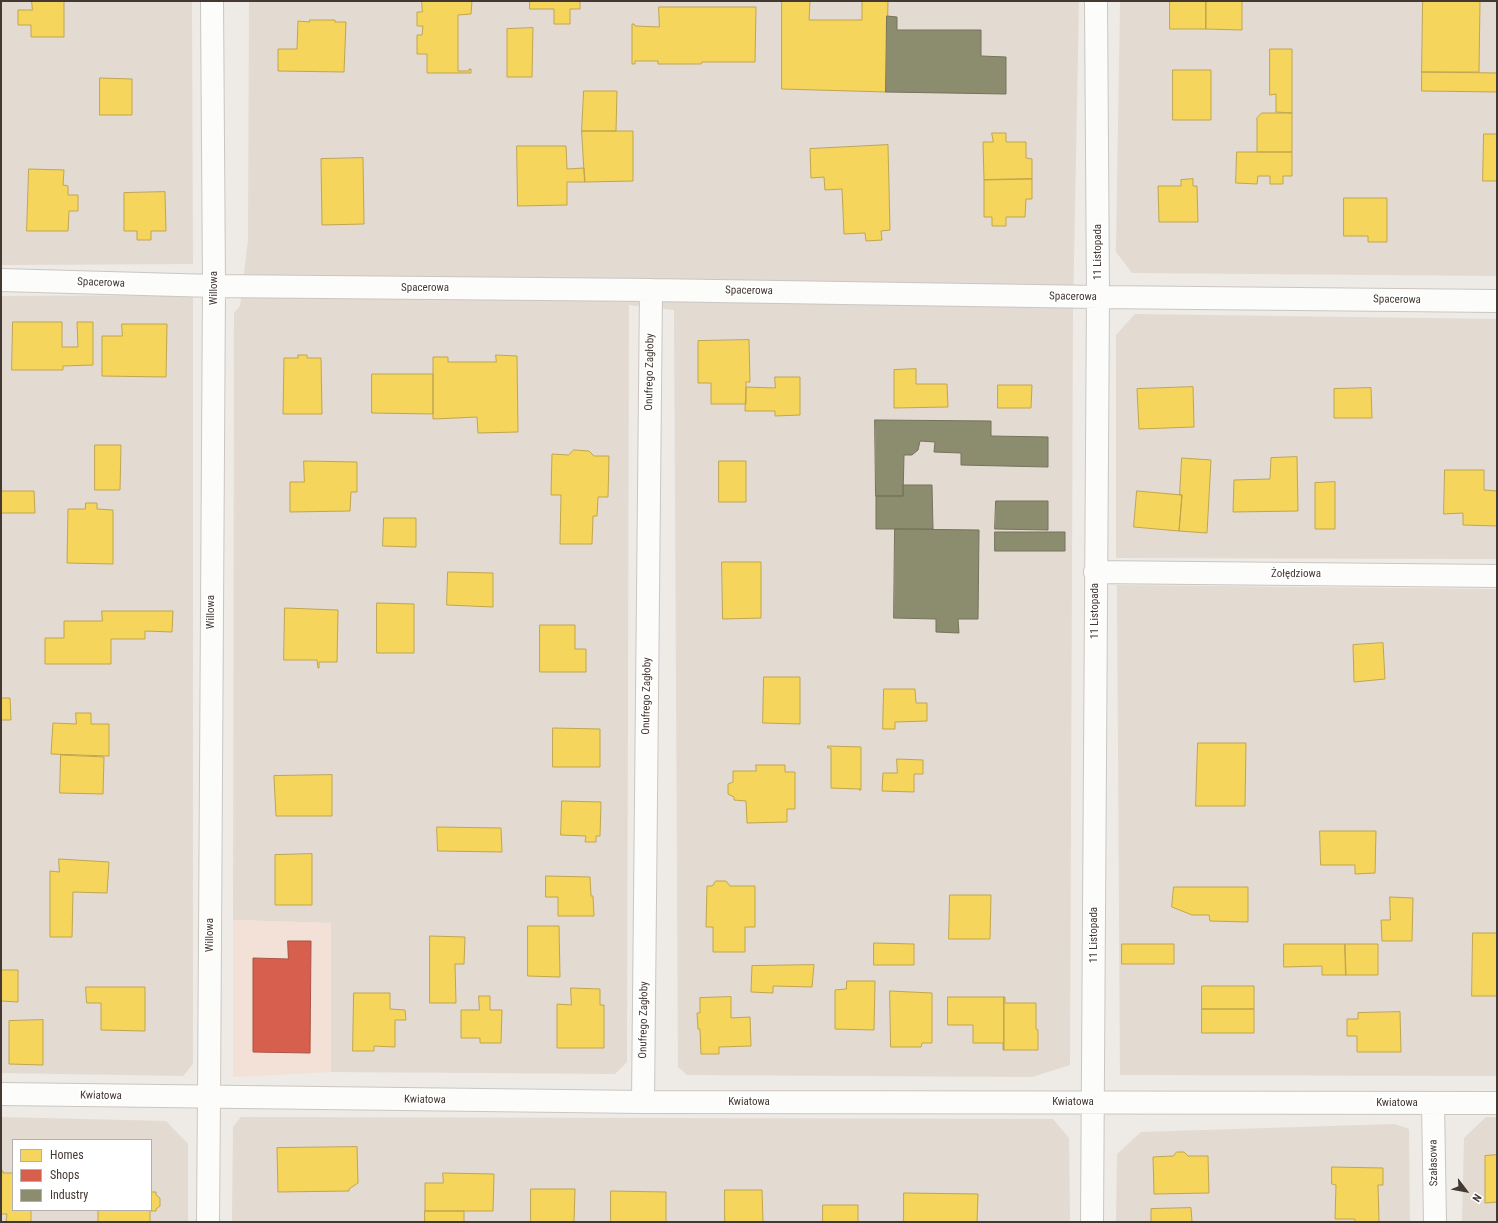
<!DOCTYPE html>
<meta charset="utf-8">
<style>
body{margin:0}
#map{position:relative;width:1498px;height:1223px;overflow:hidden;background:#eeeae6;font-family:"Roboto Condensed",sans-serif}
canvas{display:block}
.frame{position:absolute;inset:0;border:2px solid #443832;pointer-events:none}
.legend{position:absolute;left:12px;top:1139px;width:140px;height:72px;box-sizing:border-box;background:#fff;border:1px solid #b4afad;margin:0;padding:5px 7px;list-style:none;font-size:12px;color:#443832}
.legend li{display:flex;align-items:center;gap:8px;height:20px}
.legend b{width:20px;border:1px solid #b4afad}
.north{position:absolute;left:1446px;top:1171px;width:40px;height:40px;-webkit-text-stroke:3px #fff;paint-order:stroke;rotate:122deg;font-size:11px;font-weight:700;line-height:16px;text-align:center;color:#443832}
.north::after{content:'';display:block;margin:auto;width:14px;height:18px;background:#443832;clip-path:polygon(50% 0,100% 100%,50% 72%,0 100%)}
</style>
<div id="map">
<canvas width="1498" height="1223"></canvas>
<div class="frame"></div>
<ul class="legend">
<li><b style="height:11px;background:#f6d55c"></b>Homes</li>
<li><b style="height:11px;background:#d6604d"></b>Shops</li>
<li><b style="height:11px;background:#8c8c6e"></b>Industry</li>
</ul>
<div class="north">N</div>
</div>
<script>
const g = document.querySelector('canvas').getContext('2d');
g.lineJoin = 'round';
function fillPath(path, color) { g.fillStyle = color; g.fill(path, 'evenodd'); }
function stroke(path, color, width, dash) { g.strokeStyle = color; g.lineWidth = width; g.lineCap = dash ? 'butt' : 'round'; g.setLineDash(dash || []); g.stroke(path); }
function label(font, color, halo, rows, align = 'center') {
  g.font = font + ' "Roboto Condensed",sans-serif'; g.lineWidth = 4; g.setLineDash([]); g.textBaseline = 'middle'; g.strokeStyle = halo; g.fillStyle = color; for (const [text, x, y, turn = 0] of rows) {
    g.save(); g.translate(x, y); g.rotate((+turn || 0) * Math.PI / 180); g.textAlign = isNaN(turn) ? turn : align; if (halo) g.strokeText(text, 0, 0); g.fillText(text, 0, 0); g.restore();
  }
}
fillPath(new Path2D(`
 M 1,1 L 192,1 L 193,264 L 1,265 Z
 M 249,1 L 1079,1 L 1073,312 L 1070,1065 L 1032,1077 L 687,1075 L 678,1067 L 674,310 L 629,305 L 627,1062 L 615,1074 L 331,1072 L 331,923 L 233,920 L 234,313 L 240,306 L 248,241 Z
 M 1120,1 L 1497,1 L 1497,276 L 1132,273 L 1116,252 Z
 M 193,295 L 193,1064 L 183,1076 L 1,1073 L 1,296 Z
 M 1135,314 L 1497,319 L 1497,559 L 1116,558 L 1116,335 Z
 M 1117,585 L 1497,589 L 1497,1076 L 1120,1075 Z
 M 1,1117 L 166,1121 L 188,1144 L 188,1222 L 1,1222 ZM 13,1140 L 151,1140 L 151,1210 L 13,1210 Z
 M 241,1117 L 1053,1119 L 1069,1138 L 1070,1222 L 232,1222 L 233,1127 Z
 M 1486,1117 L 1497,1117 L 1497,1222 L 1462,1222 L 1464,1138 Z
 M 1395,1124 L 1409,1129 L 1410,1222 L 1116,1222 L 1117,1154 L 1141,1132 Z`), '#e3dad2');
fillPath(new Path2D(`
 M 233,920 L 331,923 L 331,1072 L 233,1077 Z`), '#f3e0d7');
const homes = new Path2D(`
 M 32,1 L 64,1 L 64,37 L 31,37 L 31,25 L 18,25 L 18,10 L 32,10 Z
 M 422,1 L 472,1 L 471,14 L 458,15 L 458,71 L 469,71 L 469,69 L 471,69 L 471,73 L 427,73 L 427,54 L 417,54 L 417,35 L 422,35 L 423,26 L 417,26 L 417,12 L 422,12 Z
 M 530,1 L 580,1 L 580,9 L 570,9 L 570,24 L 554,24 L 554,9 L 530,9 Z
 M 782,1 L 810,1 L 809,20 L 862,20 L 862,1 L 888,1 L 886,92 L 782,89 Z
 M 1170,1 L 1206,1 L 1206,29 L 1170,29 Z
 M 1206,1 L 1242,1 L 1242,30 L 1206,29 Z
 M 1423,1 L 1480,1 L 1479,72 L 1422,72 Z
 M 659,7 L 756,7 L 755,62 L 702,62 L 701,64 L 658,64 L 658,61 L 635,61 L 635,64 L 632,64 L 632,24 L 634,24 L 635,26 L 659,27 Z
 M 310,20 L 335,20 L 335,22 L 346,22 L 344,72 L 278,71 L 278,49 L 297,49 L 298,21 L 309,22 Z
 M 533,28 L 532,77 L 507,77 L 507,29 Z
 M 1270,49 L 1292,49 L 1292,113 L 1276,112 L 1276,94 L 1270,95 Z
 M 1173,70 L 1211,70 L 1211,120 L 1173,120 Z
 M 1422,72 L 1497,73 L 1497,92 L 1422,91 Z
 M 100,78 L 132,79 L 132,115 L 100,115 Z
 M 584,91 L 617,91 L 616,131 L 582,131 Z
 M 1262,113 L 1292,113 L 1292,152 L 1257,152 L 1257,118 Z
 M 582,131 L 633,131 L 633,181 L 585,182 Z
 M 992,133 L 1006,133 L 1006,142 L 1026,142 L 1026,158 L 1032,159 L 1032,179 L 984,180 L 983,142 L 993,142 Z
 M 1484,134 L 1497,134 L 1497,181 L 1483,181 Z
 M 888,145 L 890,230 L 881,231 L 882,240 L 866,241 L 865,233 L 844,234 L 842,189 L 825,190 L 824,177 L 811,178 L 810,149 Z
 M 517,146 L 566,146 L 567,169 L 584,168 L 585,182 L 567,182 L 567,205 L 518,206 Z
 M 1237,152 L 1292,152 L 1292,176 L 1283,176 L 1283,184 L 1270,184 L 1270,176 L 1258,176 L 1257,184 L 1236,183 Z
 M 363,158 L 364,224 L 322,225 L 321,159 Z
 M 29,169 L 64,170 L 63,185 L 68,186 L 68,195 L 78,195 L 78,211 L 69,211 L 68,231 L 27,231 Z
 M 1032,179 L 1032,199 L 1026,199 L 1025,217 L 1006,217 L 1006,226 L 992,226 L 992,217 L 984,217 L 984,180 Z
 M 1193,179 L 1193,186 L 1197,186 L 1198,222 L 1159,222 L 1158,186 L 1181,186 L 1181,180 Z
 M 165,192 L 166,231 L 151,231 L 151,240 L 137,240 L 137,231 L 124,231 L 124,193 Z
 M 1344,198 L 1387,198 L 1387,242 L 1368,242 L 1368,236 L 1344,236 Z
 M 13,322 L 62,322 L 62,347 L 78,347 L 77,322 L 93,322 L 93,365 L 63,366 L 63,370 L 12,370 Z
 M 122,324 L 167,324 L 166,377 L 102,376 L 102,336 L 122,336 Z
 M 749,340 L 750,382 L 746,382 L 746,404 L 711,404 L 711,383 L 698,383 L 698,341 Z
 M 298,355 L 307,355 L 307,358 L 321,358 L 322,414 L 283,414 L 284,358 L 298,358 Z
 M 496,355 L 517,356 L 518,432 L 478,433 L 477,417 L 433,419 L 433,357 L 448,357 L 448,362 L 496,362 Z
 M 916,369 L 916,384 L 947,384 L 948,407 L 894,408 L 894,370 Z
 M 372,374 L 433,374 L 433,414 L 372,413 Z
 M 775,377 L 800,377 L 800,415 L 775,416 L 775,411 L 745,411 L 746,387 L 775,388 Z
 M 998,385 L 1032,385 L 1031,408 L 998,408 Z
 M 1193,387 L 1194,427 L 1139,429 L 1137,389 Z
 M 1371,388 L 1372,418 L 1334,418 L 1334,389 Z
 M 95,445 L 121,445 L 120,490 L 95,490 Z
 M 574,450 L 589,451 L 594,456 L 609,456 L 608,497 L 598,497 L 597,516 L 593,516 L 592,544 L 560,544 L 561,495 L 551,495 L 552,454 L 568,455 Z
 M 1297,457 L 1298,511 L 1233,512 L 1234,480 L 1270,479 L 1271,458 Z
 M 1182,458 L 1211,460 L 1207,533 L 1179,531 L 1182,495 L 1180,495 Z
 M 304,461 L 357,462 L 357,492 L 351,492 L 350,511 L 290,512 L 290,482 L 304,482 Z
 M 719,461 L 746,461 L 746,502 L 719,502 Z
 M 1445,470 L 1484,470 L 1484,490 L 1497,491 L 1497,526 L 1463,525 L 1463,513 L 1444,514 Z
 M 1335,482 L 1335,529 L 1315,529 L 1315,483 Z
 M 1,491 L 34,491 L 35,513 L 1,513 Z
 M 1137,491 L 1182,495 L 1179,531 L 1134,527 Z
 M 86,503 L 97,503 L 97,509 L 113,510 L 113,564 L 67,563 L 68,509 L 85,509 Z
 M 384,518 L 416,518 L 416,547 L 383,546 Z
 M 722,562 L 761,562 L 761,618 L 723,619 Z
 M 448,572 L 493,573 L 493,607 L 447,605 Z
 M 377,603 L 414,604 L 414,653 L 377,653 Z
 M 285,608 L 338,610 L 337,662 L 319,662 L 319,668 L 318,668 L 317,660 L 284,660 Z
 M 102,611 L 173,611 L 172,632 L 145,631 L 145,639 L 111,639 L 111,664 L 45,664 L 45,638 L 64,638 L 64,621 L 102,621 Z
 M 540,625 L 575,625 L 575,649 L 586,649 L 586,672 L 540,672 Z
 M 1383,643 L 1385,679 L 1354,682 L 1353,645 Z
 M 764,677 L 800,677 L 800,724 L 763,723 Z
 M 884,689 L 915,689 L 916,703 L 927,703 L 927,721 L 895,722 L 895,729 L 883,729 Z
 M 1,698 L 10,698 L 11,720 L 1,720 L 1,738 Z
 M 76,713 L 91,713 L 91,724 L 109,724 L 109,756 L 51,754 L 53,723 L 76,724 Z
 M 553,728 L 600,729 L 600,767 L 553,767 Z
 M 1198,743 L 1246,743 L 1245,806 L 1196,806 Z
 M 828,746 L 861,747 L 861,790 L 859,790 L 860,789 L 831,788 L 831,748 L 828,748 Z
 M 61,755 L 104,757 L 103,794 L 60,793 Z
 M 897,759 L 923,760 L 923,774 L 914,774 L 914,792 L 882,791 L 883,773 L 897,773 Z
 M 756,765 L 785,765 L 785,772 L 795,772 L 795,809 L 787,809 L 787,822 L 747,823 L 746,801 L 734,800 L 734,797 L 728,794 L 728,784 L 733,782 L 733,771 L 756,771 Z
 M 332,775 L 332,816 L 276,816 L 274,776 Z
 M 562,801 L 601,802 L 600,836 L 596,836 L 596,842 L 585,842 L 586,836 L 561,835 Z
 M 437,827 L 501,828 L 502,852 L 438,851 Z
 M 1320,831 L 1376,831 L 1375,873 L 1355,874 L 1355,865 L 1321,865 Z
 M 312,854 L 312,905 L 275,905 L 275,855 Z
 M 59,859 L 109,862 L 107,893 L 73,892 L 72,937 L 50,937 L 50,871 L 59,872 Z
 M 546,876 L 590,877 L 591,896 L 593,896 L 594,916 L 558,916 L 558,897 L 546,897 Z
 M 716,881 L 726,881 L 730,886 L 755,886 L 755,927 L 745,927 L 745,952 L 713,952 L 713,927 L 706,927 L 707,886 L 712,886 Z
 M 1174,887 L 1248,887 L 1248,922 L 1210,921 L 1209,915 L 1192,915 L 1172,907 Z
 M 950,895 L 991,895 L 990,939 L 949,939 Z
 M 1390,897 L 1413,898 L 1412,941 L 1382,941 L 1381,920 L 1390,920 Z
 M 528,926 L 559,926 L 560,977 L 528,976 Z
 M 1473,933 L 1497,933 L 1497,996 L 1472,996 Z
 M 430,936 L 465,937 L 464,964 L 455,964 L 456,1003 L 430,1003 Z
 M 874,943 L 914,944 L 914,965 L 874,965 Z
 M 1122,944 L 1174,944 L 1174,964 L 1122,964 Z
 M 1284,944 L 1345,944 L 1346,975 L 1322,975 L 1322,966 L 1284,967 Z
 M 1345,944 L 1378,944 L 1378,975 L 1346,975 Z
 M 814,965 L 812,987 L 773,986 L 773,993 L 751,992 L 752,966 Z
 M 1,970 L 18,970 L 18,1002 L 1,1001 Z
 M 847,981 L 875,981 L 874,1030 L 835,1029 L 835,990 L 846,989 Z
 M 1202,986 L 1254,986 L 1254,1009 L 1202,1009 Z
 M 86,987 L 145,987 L 145,1031 L 101,1030 L 101,1003 L 87,1003 Z
 M 571,988 L 600,989 L 600,1005 L 604,1005 L 604,1048 L 557,1048 L 557,1004 L 571,1005 Z
 M 890,991 L 932,993 L 932,1043 L 922,1043 L 921,1047 L 891,1047 Z
 M 354,993 L 390,993 L 390,1009 L 405,1010 L 406,1020 L 395,1020 L 395,1047 L 374,1046 L 374,1051 L 353,1051 Z
 M 479,996 L 490,996 L 490,1010 L 502,1010 L 501,1043 L 480,1043 L 480,1038 L 461,1038 L 461,1010 L 479,1010 Z
 M 731,997 L 731,1018 L 750,1017 L 751,1046 L 719,1047 L 719,1054 L 701,1054 L 700,1029 L 698,1029 L 697,1013 L 700,1013 L 700,998 Z
 M 948,997 L 1004,997 L 1004,1050 L 1003,1050 L 1003,1043 L 973,1043 L 973,1025 L 948,1025 Z
 M 1004,997 L 1005,997 L 1005,1003 L 1036,1003 L 1036,1029 L 1038,1030 L 1038,1050 L 1004,1050 Z
 M 1202,1009 L 1254,1009 L 1254,1033 L 1202,1033 Z
 M 1400,1012 L 1401,1052 L 1357,1052 L 1357,1036 L 1347,1036 L 1347,1019 L 1358,1019 L 1358,1013 Z
 M 43,1020 L 43,1065 L 9,1064 L 9,1021 Z
 M 357,1147 L 358,1183 L 349,1189 L 349,1191 L 278,1192 L 277,1148 Z
 M 1177,1152 L 1184,1152 L 1188,1156 L 1208,1156 L 1209,1193 L 1154,1194 L 1153,1157 L 1173,1156 Z
 M 1497,1155 L 1497,1202 L 1485,1203 L 1485,1156 Z
 M 1332,1167 L 1383,1168 L 1383,1185 L 1378,1185 L 1379,1222 L 1355,1222 L 1355,1219 L 1335,1219 L 1336,1185 L 1332,1184 Z
 M 1,1171 L 3,1171 L 3,1173 L 13,1173 L 13,1210 L 31,1210 L 31,1222 L 6,1222 L 7,1214 L 1,1214 Z
 M 443,1173 L 494,1174 L 493,1211 L 425,1211 L 425,1183 L 443,1183 Z
 M 531,1189 L 575,1189 L 574,1222 L 531,1222 Z
 M 725,1190 L 762,1190 L 763,1222 L 725,1222 Z
 M 611,1191 L 666,1192 L 666,1222 L 611,1222 Z
 M 151,1192 L 156,1192 L 156,1195 L 160,1198 L 160,1206 L 156,1209 L 156,1211 L 150,1211 L 150,1222 L 98,1222 L 98,1210 L 151,1210 Z
 M 904,1193 L 978,1194 L 977,1222 L 904,1222 Z
 M 823,1205 L 858,1205 L 858,1222 L 823,1222 Z
 M 1191,1208 L 1192,1222 L 1151,1222 L 1151,1209 Z
 M 425,1211 L 464,1211 L 464,1222 L 425,1222 Z`);
fillPath(homes, '#f6d55c');
stroke(homes, '#c1a64f', 1);
const shops = new Path2D(`
 M 288,941 L 311,941 L 310,1053 L 253,1052 L 253,958 L 288,959 Z`);
fillPath(shops, '#d6604d');
stroke(shops, '#aa5445', 1);
const industry = new Path2D(`
 M 887,16 L 897,17 L 897,30 L 981,30 L 981,56 L 1006,57 L 1006,94 L 886,92 Z
 M 875,420 L 991,421 L 991,436 L 1048,437 L 1048,467 L 961,465 L 961,453 L 934,452 L 935,442 L 920,441 L 918,450 L 912,455 L 904,455 L 903,496 L 876,496 Z
 M 903,485 L 932,485 L 933,529 L 876,529 L 876,496 L 903,496 Z
 M 996,501 L 1048,501 L 1048,530 L 995,529 Z
 M 895,529 L 979,530 L 978,619 L 958,619 L 959,633 L 936,632 L 936,619 L 894,618 Z
 M 995,532 L 1065,532 L 1065,551 L 995,551 Z`);
fillPath(industry, '#8c8c6e');
stroke(industry, '#76735c', 1);
const minor = new Path2D(`
 M 1,280 L 214,286 L 651,290 L 1098,297 L 1497,301
 M 1095,572 L 1497,576
 M 1,1094 L 643,1102 L 1497,1103
 M 643,1102 L 651,290
 M 1433,1103 L 1435,1222
 M 208,1222 L 209,1098 L 214,286 L 212,1
 M 1092,1222 L 1098,297 L 1096,1`);
stroke(minor, '#cbc6c2', 24);
stroke(minor, '#fcfcfb', 22);
label('11px', '#443832', '#fff', [
 ["11 Listopada",1098,252,-90],
 ["Spacerowa",101,283,2],
 ["Willowa",214,288,-90],
 ["Spacerowa",425,288],
 ["Spacerowa",749,291,1],
 ["Spacerowa",1073,297,1],
 ["Spacerowa",1397,300,1],
 ["Onufrego Zagłoby",650,372,-89],
 ["Żołędziowa",1296,574],
 ["11 Listopada",1095,611,-90],
 ["Willowa",211,612,-90],
 ["Onufrego Zagłoby",647,696,-89],
 ["Willowa",210,935,-90],
 ["11 Listopada",1094,935,-90],
 ["Onufrego Zagłoby",644,1020,-89],
 ["Kwiatowa",101,1096,1],
 ["Kwiatowa",425,1100,1],
 ["Kwiatowa",749,1102],
 ["Kwiatowa",1073,1102],
 ["Kwiatowa",1397,1103],
 ["Szałasowa",1434,1163,-91]
]);
</script>
